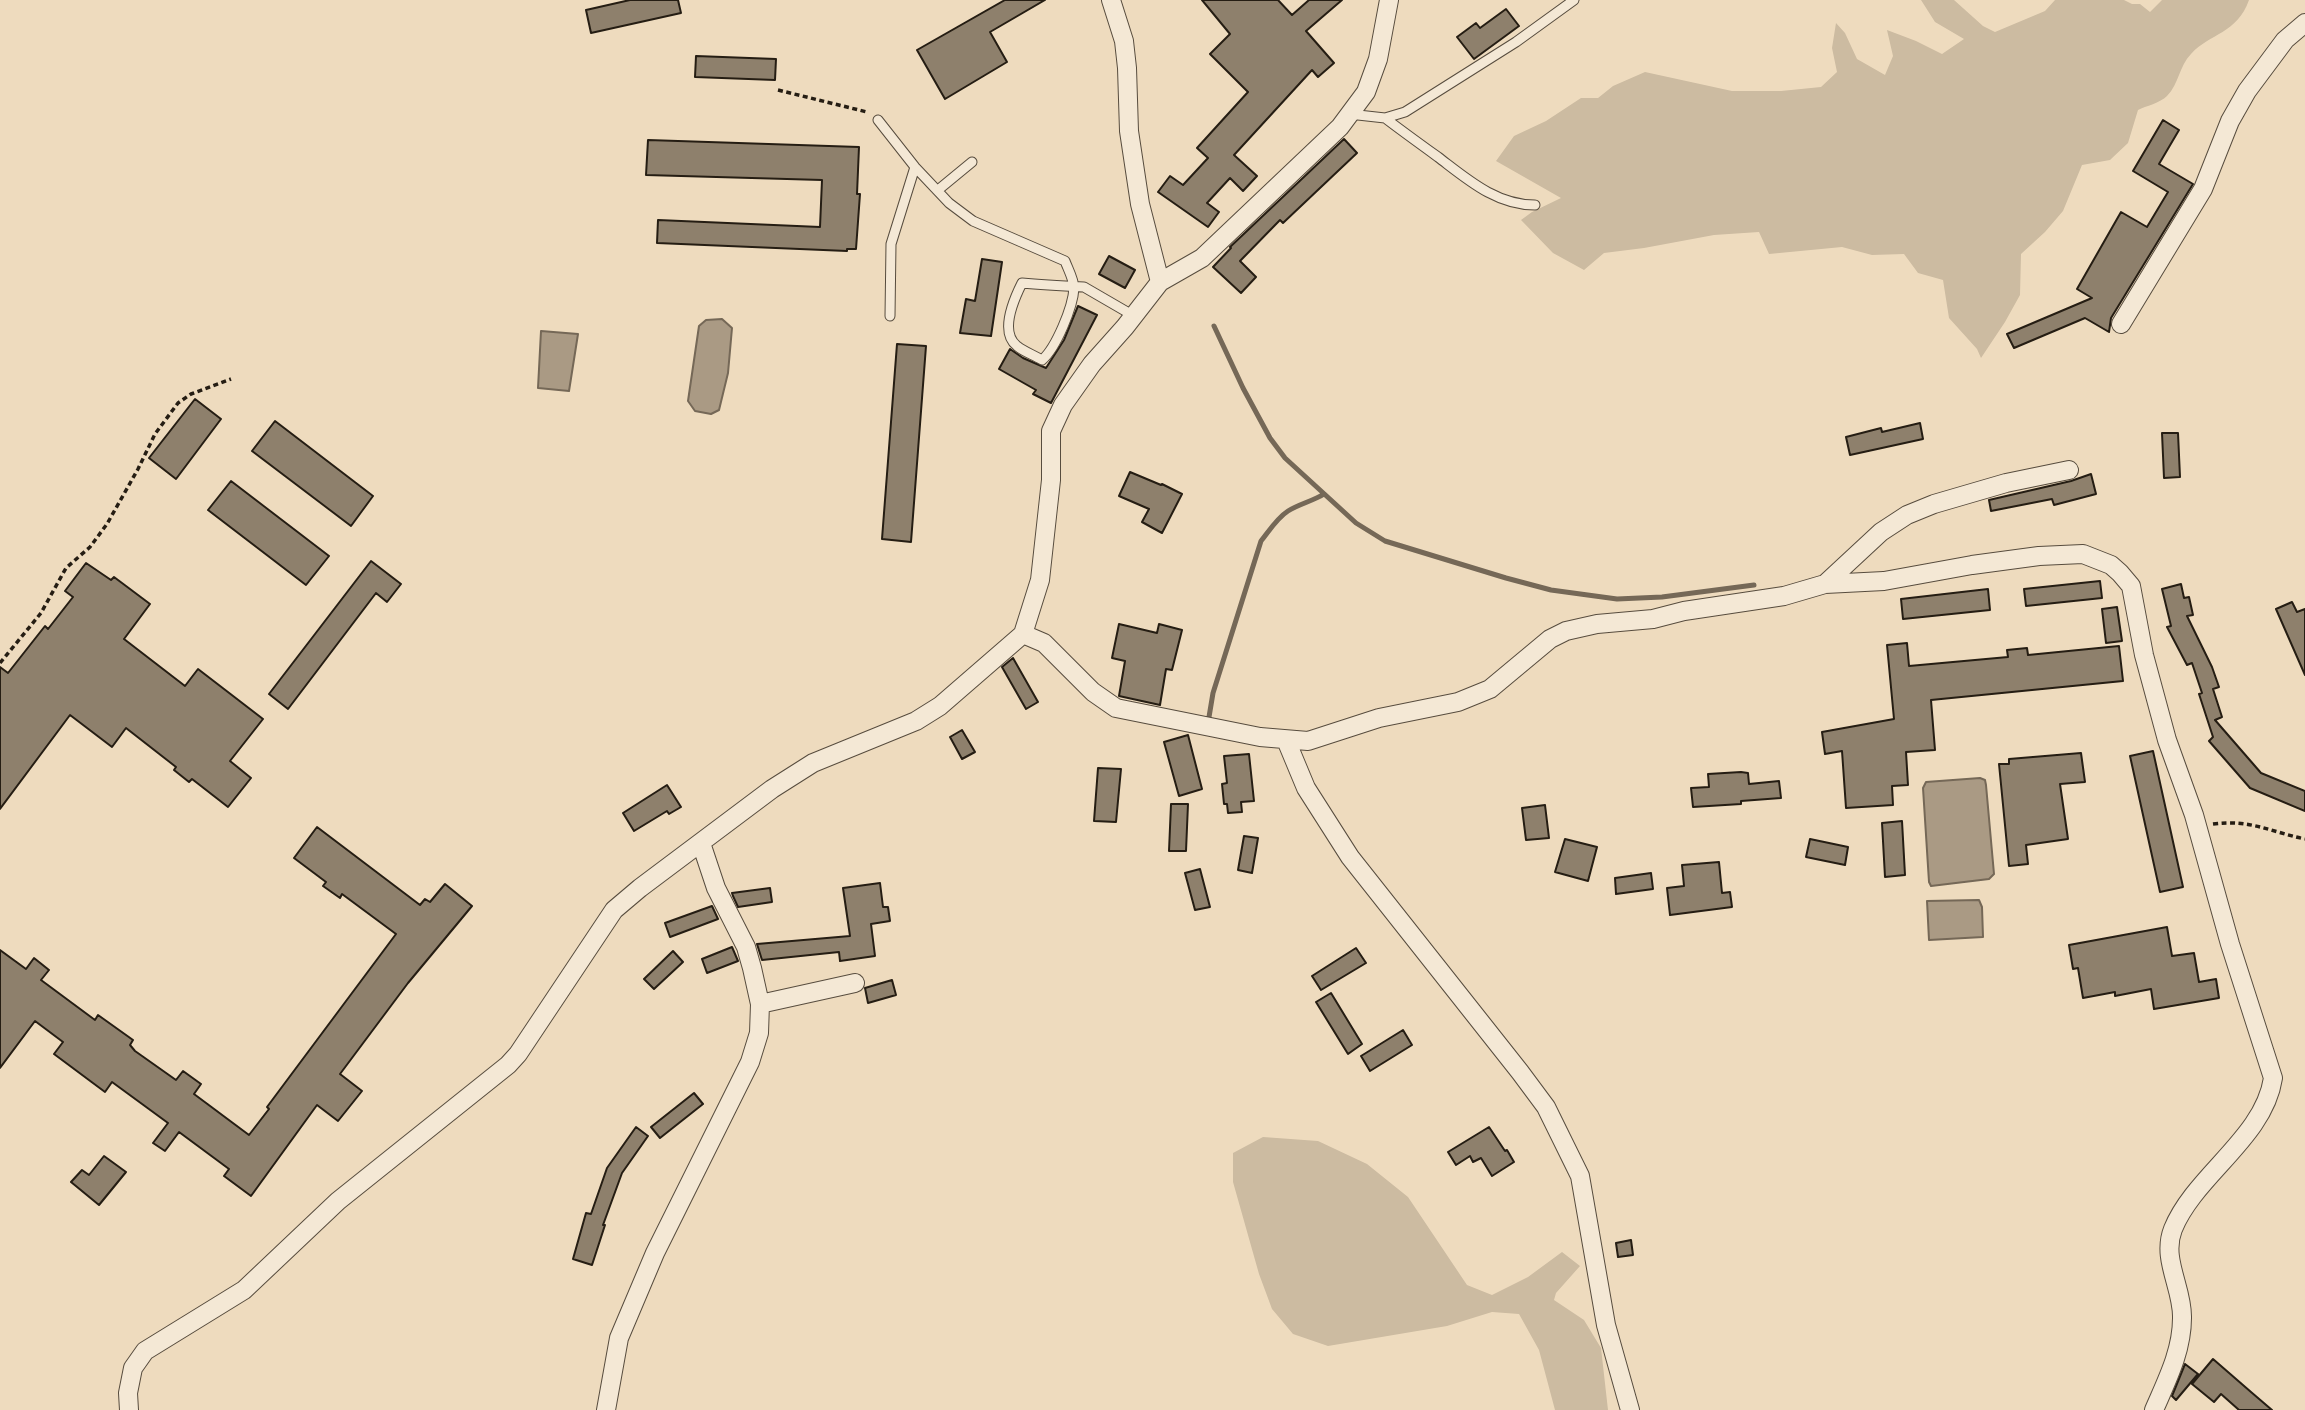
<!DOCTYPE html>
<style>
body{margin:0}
canvas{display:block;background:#eedbbe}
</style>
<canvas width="2305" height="1410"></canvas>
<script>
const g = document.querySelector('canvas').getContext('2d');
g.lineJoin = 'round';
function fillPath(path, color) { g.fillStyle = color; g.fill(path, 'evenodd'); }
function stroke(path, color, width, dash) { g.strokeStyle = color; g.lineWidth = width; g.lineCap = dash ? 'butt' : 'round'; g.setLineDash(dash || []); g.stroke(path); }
fillPath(new Path2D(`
 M 1921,0 L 1954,0 L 1983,26 L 1995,32 L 2045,11 L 2055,0 L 2124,0 L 2132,4 L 2140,4 L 2150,12 L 2162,0 L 2249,0 C 2237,34 2210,33 2191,54 C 2179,66 2179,84 2167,96 C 2160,103 2146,106 2138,110 L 2128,143 L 2110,160 L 2082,165 L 2063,211 L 2045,232 L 2021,254 L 2020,295 L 2005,322 L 1981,358 L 1977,349 L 1949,318 L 1943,280 L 1918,273 L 1904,254 L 1872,255 L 1842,247 L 1769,254 L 1759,232 L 1714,235 L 1644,248 L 1604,253 L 1584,270 L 1553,253 L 1521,220 L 1532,212 L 1561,198 L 1496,161 L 1514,136 L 1546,121 L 1581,98 L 1598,98 L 1613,86 L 1645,72 L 1732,91 L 1781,91 L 1821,87 L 1837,72 L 1832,48 L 1836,23 L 1845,33 L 1857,59 L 1885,75 L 1893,56 L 1887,30 L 1916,41 L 1942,54 L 1964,39 L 1935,22 Z
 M 1263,1137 L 1318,1141 L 1367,1164 L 1408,1197 L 1467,1285 L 1492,1295 L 1528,1277 L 1562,1252 L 1580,1266 L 1556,1293 L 1554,1300 L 1584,1320 L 1601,1348 L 1608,1410 L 1555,1410 L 1539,1350 L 1519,1314 L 1492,1312 L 1447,1326 L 1328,1346 L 1293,1334 L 1272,1309 L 1259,1274 L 1233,1182 L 1233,1153 Z`), '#ccbba1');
const water = new Path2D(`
 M 722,319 L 732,328 L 728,373 L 719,410 L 711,414 L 695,411 L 688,401 L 699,326 L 706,320 Z
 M 541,331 L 578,334 L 569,391 L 538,388 Z
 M 1980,778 L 1985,780 L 1986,785 L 1994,874 L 1989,879 L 1931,886 L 1929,882 L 1923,788 L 1926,782 Z
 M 1979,900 L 1982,907 L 1983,937 L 1929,940 L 1927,901 Z`);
fillPath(water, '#aa9a84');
stroke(water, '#756857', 2);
stroke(new Path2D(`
 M 1214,326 L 1243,388 L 1270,438 L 1285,458 L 1356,523 L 1385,541 L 1506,578 L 1551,590 L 1617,599 L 1662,597 L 1754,585
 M 1209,717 L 1213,693 L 1261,541 C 1269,531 1277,518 1288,511 C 1299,504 1313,501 1324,494`), '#756857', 5);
const building = new Path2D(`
 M 630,0 L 678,0 L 681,13 L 591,33 L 586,10 Z
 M 1005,0 L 1045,0 L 990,32 L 1007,62 L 945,99 L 917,50 Z
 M 1202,0 L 1278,0 L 1292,15 L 1309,0 L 1342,0 L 1306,31 L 1334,63 L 1318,77 L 1312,70 L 1234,155 L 1257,176 L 1243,191 L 1230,178 L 1207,203 L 1219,212 L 1208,227 L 1158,192 L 1170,176 L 1183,185 L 1208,158 L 1197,148 L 1248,92 L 1210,54 L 1230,34 Z
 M 1506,9 L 1519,26 L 1474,59 L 1457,37 L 1476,23 L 1480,28 Z
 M 696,56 L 776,59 L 775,80 L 695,77 Z
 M 2163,120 L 2179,130 L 2159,164 L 2193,184 L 2111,318 L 2109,332 L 2085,318 L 2014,348 L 2007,334 L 2092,298 L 2077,289 L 2121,212 L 2147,227 L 2168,192 L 2133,171 Z
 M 1344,139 L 1357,153 L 1283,223 L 1280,220 L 1240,261 L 1256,277 L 1241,293 L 1213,267 L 1231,248 L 1230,247 Z
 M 648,140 L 859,147 L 857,194 L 860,194 L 856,249 L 847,249 L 847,251 L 657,243 L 658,220 L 820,227 L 822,180 L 646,175 Z
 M 1109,256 L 1135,270 L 1125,288 L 1099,274 Z
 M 982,259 L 1002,262 L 991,336 L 960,333 L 966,299 L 975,301 Z
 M 1078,306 L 1097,315 L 1051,403 L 1033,394 L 1036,390 L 999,369 L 1010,349 L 1023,358 L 1046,368 L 1064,340 Z
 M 897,344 L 926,346 L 911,542 L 882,539 Z
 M 195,399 L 221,419 L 176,479 L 149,458 Z
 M 275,421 L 373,496 L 351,526 L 252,451 Z
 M 1920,423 L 1923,439 L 1850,455 L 1846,437 L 1881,428 L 1882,432 Z
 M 2162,433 L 2178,433 L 2180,477 L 2164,478 Z
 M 1130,472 L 1161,485 L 1162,484 L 1182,494 L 1162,533 L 1142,522 L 1149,509 L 1119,496 Z
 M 2091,474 L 2096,494 L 2054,505 L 2052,499 L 1991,511 L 1989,500 L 2071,481 Z
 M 231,481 L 329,556 L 306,585 L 208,510 Z
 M 371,561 L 401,584 L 387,602 L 376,593 L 288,709 L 269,694 Z
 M 86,563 L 111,580 L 114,577 L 150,604 L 124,639 L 185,686 L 198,669 L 263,719 L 230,761 L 251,778 L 228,807 L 192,779 L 189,782 L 174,770 L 176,767 L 126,728 L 112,747 L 70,715 L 0,809 L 0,667 L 8,673 L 45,626 L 48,629 L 73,597 L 65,591 Z
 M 2100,581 L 2102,598 L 2026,606 L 2024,589 Z
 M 2181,584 L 2184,598 L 2189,597 L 2193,615 L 2187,616 L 2212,667 L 2219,687 L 2213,689 L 2222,717 L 2215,720 L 2261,773 L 2305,791 L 2305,811 L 2250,788 L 2209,741 L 2213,737 L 2199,694 L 2202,693 L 2192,663 L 2187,665 L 2167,627 L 2171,626 L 2162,589 Z
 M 1988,589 L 1990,610 L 1903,619 L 1901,599 Z
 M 2292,602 L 2297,612 L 2305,609 L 2305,675 L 2276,609 Z
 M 2117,607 L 2122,641 L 2106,643 L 2102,609 Z
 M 1119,624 L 1157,633 L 1159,624 L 1182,630 L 1172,670 L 1166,669 L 1160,705 L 1119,696 L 1125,661 L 1112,658 Z
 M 1907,643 L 1909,666 L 2008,657 L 2007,650 L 2027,648 L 2028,655 L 2119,646 L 2123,681 L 1931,700 L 1935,750 L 1906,752 L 1908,785 L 1892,786 L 1893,805 L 1846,808 L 1842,751 L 1825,754 L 1822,732 L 1894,719 L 1887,645 Z
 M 1013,658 L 1038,702 L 1026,709 L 1002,667 Z
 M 962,730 L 975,752 L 962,759 L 950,737 Z
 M 1188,735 L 1202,789 L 1179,796 L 1164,742 Z
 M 2153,751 L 2183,887 L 2160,892 L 2130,756 Z
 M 2081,753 L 2085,782 L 2060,784 L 2068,839 L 2026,845 L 2028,864 L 2009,866 L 1999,764 L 2009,764 L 2009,759 Z
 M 1249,754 L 1254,801 L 1241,802 L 1242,812 L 1228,813 L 1227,804 L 1224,804 L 1222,784 L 1227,783 L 1224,756 Z
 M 1098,768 L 1121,769 L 1116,822 L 1094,821 Z
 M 1741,772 L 1748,773 L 1749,784 L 1779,781 L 1781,798 L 1741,801 L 1741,804 L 1693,807 L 1691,788 L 1709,787 L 1708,774 Z
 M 667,785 L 681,807 L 669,814 L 667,811 L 634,831 L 623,813 Z
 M 1171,804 L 1188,804 L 1186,851 L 1169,851 Z
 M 1545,805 L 1549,838 L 1526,840 L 1522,808 Z
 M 1902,821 L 1905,875 L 1885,877 L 1882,823 Z
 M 317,827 L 420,905 L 425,899 L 430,902 L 445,884 L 472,906 L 408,983 L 340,1074 L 362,1091 L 338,1121 L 317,1105 L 251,1196 L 224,1176 L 229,1169 L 179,1132 L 165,1151 L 153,1143 L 168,1123 L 112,1082 L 105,1092 L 54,1054 L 63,1042 L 35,1021 L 0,1068 L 0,950 L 26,969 L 34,958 L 49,970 L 41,980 L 95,1020 L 98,1015 L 133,1040 L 130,1045 L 135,1051 L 176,1080 L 183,1071 L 201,1084 L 194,1094 L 249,1135 L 269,1109 L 267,1107 L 396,934 L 342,894 L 340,898 L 323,886 L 326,882 L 294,858 Z
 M 1244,836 L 1258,838 L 1252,873 L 1238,870 Z
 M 1565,839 L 1597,847 L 1588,881 L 1555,872 Z
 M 1810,839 L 1848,847 L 1845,865 L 1806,857 Z
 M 1719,862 L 1722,893 L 1730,892 L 1732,907 L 1670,915 L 1667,888 L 1684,886 L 1682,865 Z
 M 1200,869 L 1210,907 L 1195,910 L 1185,873 Z
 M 1651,873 L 1653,889 L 1616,894 L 1615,878 Z
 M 880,883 L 883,907 L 888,907 L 890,921 L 871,924 L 875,956 L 840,961 L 839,952 L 762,960 L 757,944 L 850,936 L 843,888 Z
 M 770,888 L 772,902 L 738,907 L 733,896 L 732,893 Z
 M 712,906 L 718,919 L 670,937 L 665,923 Z
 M 2167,927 L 2172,956 L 2194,953 L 2199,982 L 2216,979 L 2219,998 L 2154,1009 L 2151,989 L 2115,996 L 2115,992 L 2083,998 L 2078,968 L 2073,969 L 2069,945 Z
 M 732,947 L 738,961 L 707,973 L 702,959 Z
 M 1356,948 L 1366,963 L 1321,990 L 1312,976 Z
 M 673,951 L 683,962 L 654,989 L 644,979 Z
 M 892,980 L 896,995 L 868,1003 L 865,988 Z
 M 1331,993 L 1362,1044 L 1348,1054 L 1316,1002 Z
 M 1403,1030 L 1412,1045 L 1370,1071 L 1361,1056 Z
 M 694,1093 L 703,1104 L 660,1138 L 651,1127 Z
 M 636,1127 L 648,1136 L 622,1173 L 603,1225 L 605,1225 L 592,1265 L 573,1259 L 586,1213 L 591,1214 L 607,1168 Z
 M 1489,1127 L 1505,1151 L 1507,1150 L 1514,1162 L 1492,1176 L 1481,1158 L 1473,1162 L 1470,1156 L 1456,1165 L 1448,1152 Z
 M 104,1156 L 126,1172 L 99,1205 L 71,1182 L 82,1170 L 89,1175 Z
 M 1631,1240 L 1633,1255 L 1618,1257 L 1616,1243 Z
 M 2213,1359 L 2251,1392 L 2272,1410 L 2239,1410 L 2221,1394 L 2214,1402 L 2192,1384 Z
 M 2185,1364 L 2198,1374 L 2176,1400 L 2172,1396 Z`);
fillPath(building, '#8e806c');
stroke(building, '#251d13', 2);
const lane = new Path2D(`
 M 1349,114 L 1385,118 L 1405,112 L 1516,42 L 1574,0
 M 1385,118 C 1402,131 1420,144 1438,157 C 1467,179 1496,205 1535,205
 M 878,120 L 915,167 L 949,203 L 973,221 L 1065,261 C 1068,269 1074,280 1074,288 C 1073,307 1056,348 1042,360 C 1034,355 1024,352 1017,346 C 999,332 1014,299 1022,283 C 1043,285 1063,286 1084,287 L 1134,316
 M 938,190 L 972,162
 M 890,316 L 891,244 L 915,167`);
const street = new Path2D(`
 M 1111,0 L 1124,41 L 1127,68 L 1129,131 L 1140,204 L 1160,282
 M 2121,324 L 2203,189 L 2230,121 L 2247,91 L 2285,40 L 2305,23
 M 1825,584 L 1884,581 L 1972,565 L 2039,556 L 2083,554 L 2111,565 L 2120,573 L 2131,586 L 2144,655 L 2167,740 L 2194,815 L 2230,944 L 2273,1078 C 2264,1138 2195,1175 2173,1229 C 2161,1259 2183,1288 2182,1318 C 2182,1351 2167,1380 2154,1410
 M 1023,634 L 1044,643 L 1093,692 L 1116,708 L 1260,737 L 1308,741 L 1379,718 L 1458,702 L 1490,689 L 1550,639 L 1566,631 L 1597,624 L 1653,619 L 1684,611 L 1784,596 L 1825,584 L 1881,532 L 1907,515 L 1934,504 L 2006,483 L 2069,470
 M 1286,740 L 1306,788 L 1350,857 L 1520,1072 L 1546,1107 L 1580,1176 L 1606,1325 L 1630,1410
 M 760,1004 L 855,983
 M 129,1410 L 128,1393 L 133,1368 L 145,1351 L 244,1290 L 338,1201 L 508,1065 L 518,1054 L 614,910 L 640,888 L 772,789 L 813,763 L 916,721 L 940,706 L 1023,634 L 1040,580 L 1051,480 L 1051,431 L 1063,405 L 1092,364 L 1125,327 L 1160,282 L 1202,258 L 1340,127 L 1366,92 L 1378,59 L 1389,0
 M 606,1410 L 619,1338 L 655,1253 L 750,1062 L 759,1033 L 760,1004 L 752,968 L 746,947 L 716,888 L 701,843`);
stroke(lane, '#574c3e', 11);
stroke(street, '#574c3e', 20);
stroke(new Path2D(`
 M 778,90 L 867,112
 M 0,663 L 41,613 L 66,568 L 90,547 L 107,524 L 138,469 L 155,434 L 178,403 L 191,394 L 231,379
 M 2213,824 C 2250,819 2271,832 2305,839`), '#251d13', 3.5, [5, 3.5]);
stroke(lane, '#f4e8d5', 9);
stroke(street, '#f4e8d5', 18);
</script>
